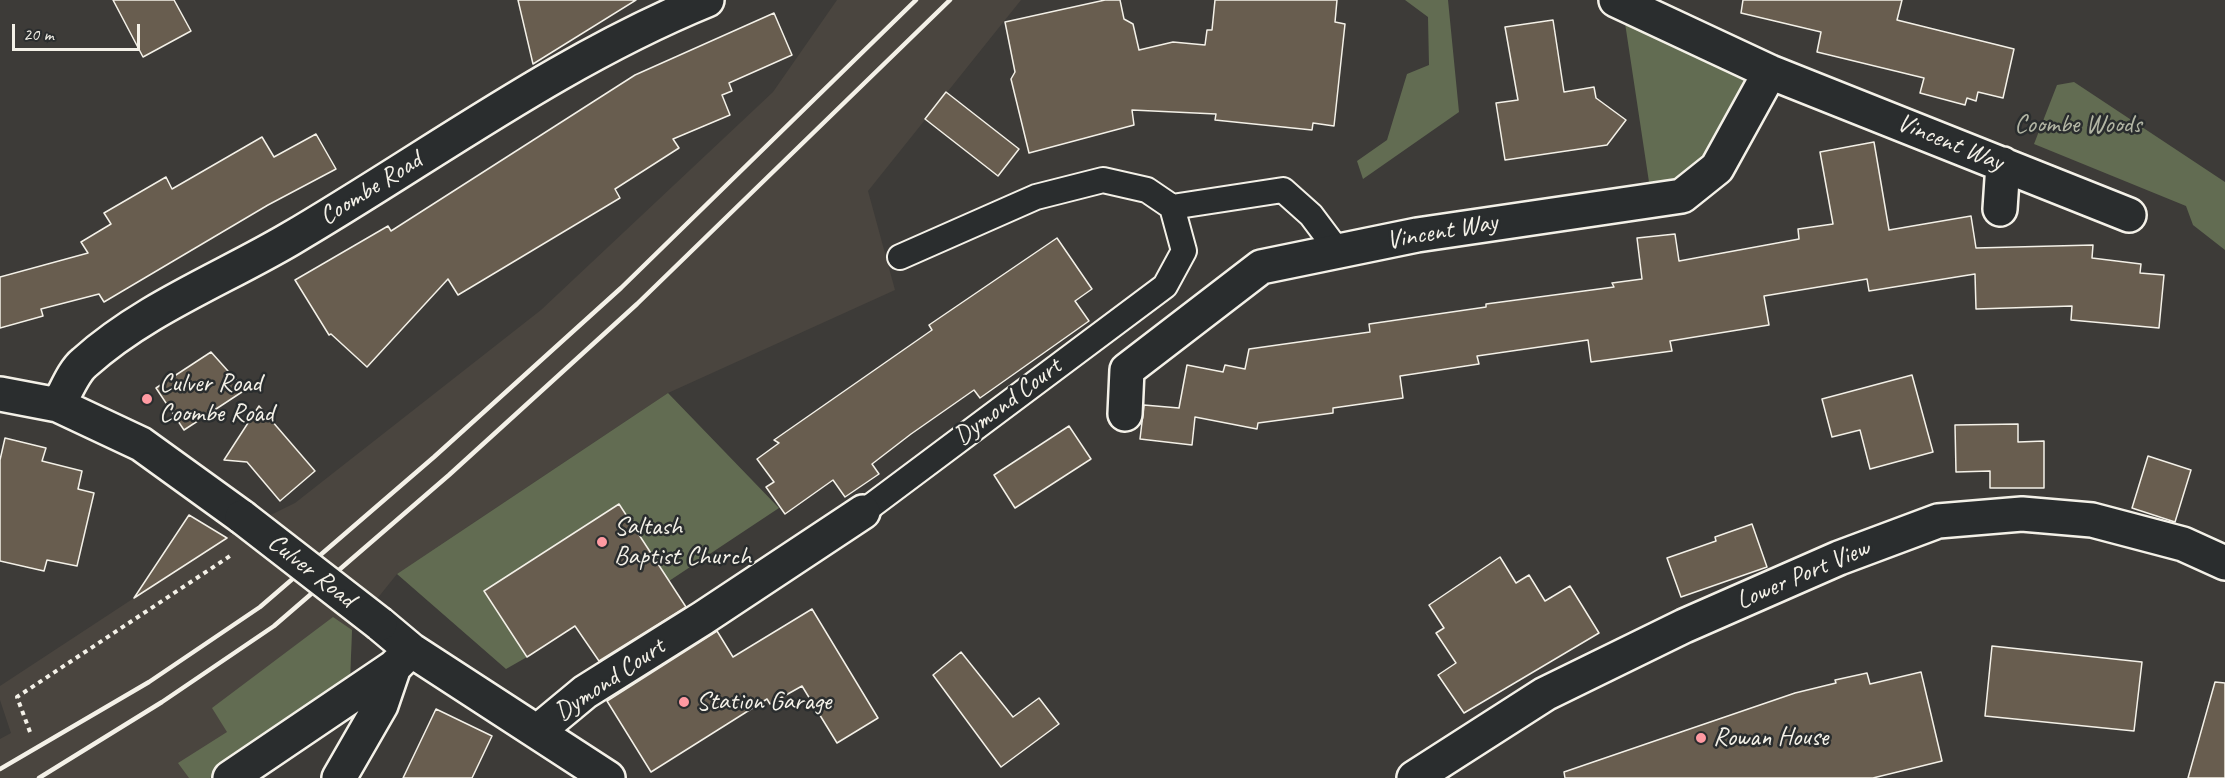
<!DOCTYPE html>
<style>
body{margin:0}
#map{position:relative;width:2225px;height:778px;overflow:hidden;background:#3d3b38;font-family:Caveat,sans-serif}
canvas{display:block}
.scale{position:absolute;left:12px;top:24px;width:128px;height:27px;box-sizing:border-box;border:3px solid #f4f1e8;border-top:0;padding-left:8px;font-size:18px;line-height:21px;white-space:nowrap;color:#f4f1e8;-webkit-text-stroke:4px #2a2d2e;paint-order:stroke}
</style>
<div id="map">
<canvas width="2225" height="778"></canvas>
<div class="scale">20 m</div>
</div>
<script>
const g = document.querySelector('canvas').getContext('2d');
g.lineJoin = 'round';
function fillPath(path, color) { g.fillStyle = color; g.fill(path, 'evenodd'); }
function stroke(path, color, width, dash) { g.strokeStyle = color; g.lineWidth = width; g.lineCap = dash ? 'butt' : 'round'; g.setLineDash(dash || []); g.stroke(path); }
function label(font, color, halo, rows, align = 'center') {
  g.font = font + ' Caveat,sans-serif'; g.lineWidth = 5; g.setLineDash([]); g.textBaseline = 'middle'; g.strokeStyle = halo; g.fillStyle = color; for (const [text, x, y, turn = 0] of rows) {
    g.save(); g.translate(x, y); g.rotate((+turn || 0) * Math.PI / 180); g.textAlign = isNaN(turn) ? turn : align; if (halo) g.strokeText(text, 0, 0); g.fillText(text, 0, 0); g.restore();
  }
}
fillPath(new Path2D(`
 M 837,0 L 1021,0 L 868,191 L 895,290 L 668,393 L 397,574 L 352,630 L 350,682 L 210,778 L 0,778 L 0,739 L 11,733 L 0,700 L 0,686 L 230,535 L 295,503 L 541,310 L 773,92 Z`), '#4a453f');
fillPath(new Path2D(`
 M 1405,0 L 1448,0 L 1459,112 L 1363,179 L 1357,161 L 1387,140 L 1407,74 L 1429,65 L 1428,17 Z
 M 1622,3 L 1770,72 L 1732,142 L 1652,202 Z
 M 2074,82 L 2225,182 L 2225,250 L 2193,225 L 2186,206 L 2034,144 L 2057,85 Z
 M 668,393 L 779,508 L 669,581 L 619,504 L 484,591 L 527,657 L 506,669 L 397,574 Z
 M 333,617 L 352,630 L 350,682 L 210,778 L 189,778 L 178,763 L 227,732 L 212,708 Z`), '#626c52');
const building = new Path2D(`
 M 113,0 L 174,0 L 191,31 L 143,57 Z
 M 518,0 L 636,0 L 533,64 Z
 M 1105,0 L 1120,0 L 1124,19 L 1133,24 L 1139,50 L 1173,42 L 1205,45 L 1207,30 L 1212,30 L 1215,0 L 1337,0 L 1335,22 L 1345,24 L 1334,126 L 1313,123 L 1312,130 L 1215,120 L 1216,114 L 1132,110 L 1134,125 L 1029,153 L 1011,79 L 1015,72 L 1005,22 Z
 M 1743,0 L 1902,0 L 1897,20 L 2014,49 L 2003,98 L 1978,92 L 1976,101 L 1967,98 L 1965,105 L 1920,93 L 1924,78 L 1817,52 L 1821,32 L 1741,13 Z
 M 774,13 L 792,55 L 729,83 L 732,91 L 722,95 L 730,115 L 673,139 L 679,148 L 615,189 L 620,198 L 458,295 L 448,279 L 367,367 L 331,334 L 329,335 L 295,280 L 388,226 L 391,231 L 635,75 Z
 M 1553,20 L 1564,92 L 1594,87 L 1596,98 L 1626,120 L 1607,145 L 1505,160 L 1496,103 L 1518,100 L 1505,27 Z
 M 946,92 L 1019,149 L 998,176 L 925,119 Z
 M 316,134 L 336,169 L 268,205 L 104,302 L 99,294 L 41,309 L 43,316 L 0,328 L 0,277 L 88,253 L 81,242 L 111,224 L 104,213 L 166,177 L 172,189 L 262,137 L 274,157 Z
 M 1874,142 L 1889,230 L 1971,216 L 1976,248 L 2093,245 L 2092,258 L 2141,264 L 2140,273 L 2164,275 L 2159,328 L 2071,320 L 2072,306 L 1976,309 L 1975,274 L 1869,291 L 1867,279 L 1764,296 L 1769,325 L 1670,341 L 1672,351 L 1591,362 L 1588,340 L 1477,356 L 1479,364 L 1400,376 L 1403,398 L 1333,408 L 1333,413 L 1258,423 L 1257,429 L 1195,417 L 1192,445 L 1140,439 L 1144,405 L 1179,408 L 1187,365 L 1223,372 L 1225,365 L 1245,369 L 1249,349 L 1370,332 L 1369,324 L 1486,307 L 1486,304 L 1614,287 L 1612,283 L 1642,279 L 1637,238 L 1675,234 L 1679,261 L 1799,239 L 1798,229 L 1833,224 L 1820,152 Z
 M 1057,238 L 1092,289 L 1075,301 L 1089,321 L 980,398 L 974,390 L 911,434 L 872,464 L 879,474 L 845,497 L 833,480 L 785,514 L 766,487 L 774,482 L 757,459 L 779,443 L 774,440 L 932,330 L 929,325 Z
 M 211,352 L 245,390 L 184,430 L 156,388 Z
 M 1912,375 L 1933,452 L 1870,469 L 1860,430 L 1832,437 L 1822,399 Z
 M 259,406 L 315,471 L 280,501 L 247,462 L 224,460 Z
 M 2018,424 L 2018,442 L 2044,441 L 2044,488 L 1990,488 L 1990,471 L 1956,472 L 1955,425 Z
 M 1069,426 L 1091,459 L 1015,508 L 994,475 Z
 M 5,438 L 46,448 L 42,461 L 82,471 L 78,489 L 94,493 L 77,566 L 47,560 L 44,571 L 0,561 L 0,460 Z
 M 2148,456 L 2191,470 L 2175,522 L 2132,508 Z
 M 619,504 L 686,607 L 599,661 L 575,626 L 527,657 L 484,591 Z
 M 189,515 L 227,538 L 134,598 Z
 M 1752,524 L 1767,567 L 1681,597 L 1667,558 L 1716,541 L 1715,537 Z
 M 1500,557 L 1516,583 L 1529,575 L 1545,601 L 1570,586 L 1599,633 L 1464,713 L 1438,675 L 1456,663 L 1436,633 L 1444,628 L 1429,605 Z
 M 812,609 L 878,718 L 837,743 L 802,686 L 770,704 L 767,699 L 651,772 L 607,701 L 717,631 L 733,657 Z
 M 1992,646 L 2142,662 L 2134,731 L 1985,716 Z
 M 961,652 L 1013,717 L 1039,698 L 1059,724 L 1001,767 L 933,675 Z
 M 1921,672 L 1942,761 L 1873,778 L 1565,778 L 1564,772 L 1795,693 L 1836,683 L 1835,680 L 1867,673 L 1870,684 Z
 M 2215,682 L 2225,683 L 2225,778 L 2188,778 Z
 M 436,709 L 492,736 L 472,778 L 403,778 Z`);
fillPath(building, '#685d4f');
stroke(building, '#f4f1e8', 1.5);
const lane = new Path2D(`
 M 1172,207 L 1283,190 L 1311,215 L 1338,251
 M 863,512 L 1165,286 L 1184,251 L 1172,207 L 1147,190 L 1103,180 L 1036,197 L 900,257`);
const street = new Path2D(`
 M 1616,0 L 1770,72 L 2129,215
 M 2000,209 L 2003,164
 M 0,394 L 58,405 L 141,444 L 242,517
 M 58,405 C 66,392 73,372 84,363 C 144,309 222,279 290,239 C 428,158 558,61 707,0
 M 1125,414 L 1127,370 L 1261,267 L 1417,235 L 1682,196 L 1717,168 L 1770,72
 M 380,624 L 411,650 L 608,778
 M 538,731 L 585,692 L 703,618 L 863,512
 M 230,778 L 394,667 L 411,650
 M 339,778 L 381,705 L 394,667
 M 1414,778 L 1545,694 L 1684,626 L 1839,558 L 1938,521 L 2022,514 L 2092,520 L 2183,544 L 2225,563`);
stroke(lane, '#f4f1e8', 28);
stroke(street, '#f4f1e8', 38);
stroke(new Path2D(`
 M 30,732 L 17,697 L 230,556`), '#f4f1e8', 4, [4.5, 4.5]);
stroke(lane, '#2a2d2e', 24);
stroke(street, '#2a2d2e', 33);
stroke(new Path2D(`
 M 0,769 L 149,682 L 260,607 L 434,457 L 621,288 L 916,0
 M 39,778 L 162,702 L 274,626 L 449,475 L 637,304 L 950,0`), '#f4f1e8', 4.5);
const streetBridge = new Path2D(`
 M 242,517 L 380,624`);
stroke(streetBridge, '#f4f1e8', 38, []);
stroke(streetBridge, '#2a2d2e', 33);
for (const [x, y, r, color] of [
 [147,399,6,"#ff9aa2"],
 [602,542,6,"#ff9aa2"],
 [684,702,6,"#ff9aa2"],
 [1701,738,6,"#ff9aa2"]
]) { const dot = new Path2D(); dot.arc(x, y, r, 0, 2 * Math.PI); g.fillStyle = color; g.fill(dot); stroke(dot, '#2a2d2e', 2); }
label('26px', '#b2b5a4', '#2a2d2e', [
 ["Coombe Woods",2078,125]
]);
label('26px', '#f4f1e8', '#2a2d2e', [
 ["Vincent Way",1950,143,22],
 ["Coombe Road",371,189,-32],
 ["Vincent Way",1442,232,-10],
 ["Dymond Court",1008,402,-37],
 ["Culver Road",311,571,38],
 ["Lower Port View",1803,575,-23],
 ["Dymond Court",610,680,-34]
]);
label('26px', '#f4f1e8', '#2a2d2e', [
 ["Culver Road",159,384],
 ["Coombe Road",159,414],
 ["Saltash",614,527],
 ["Baptist Church",614,557],
 ["Station Garage",696,702],
 ["Rowan House",1713,738]
], 'left');
</script>
